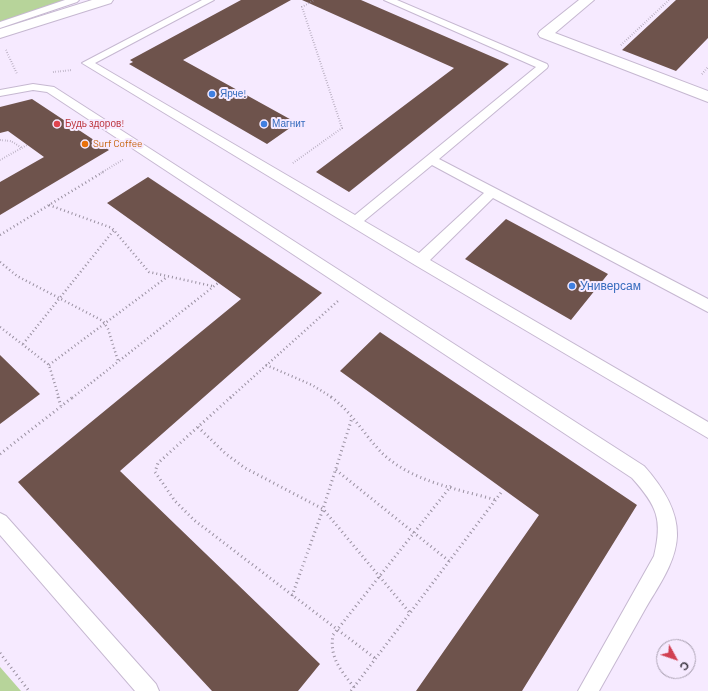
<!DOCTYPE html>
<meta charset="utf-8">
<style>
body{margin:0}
#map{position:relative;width:708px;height:691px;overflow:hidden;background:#f6eaff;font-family:Barlow,sans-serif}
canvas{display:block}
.north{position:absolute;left:656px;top:639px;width:40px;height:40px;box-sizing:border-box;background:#f6eaff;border:1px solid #a89fb0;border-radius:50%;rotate:130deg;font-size:11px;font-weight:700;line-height:16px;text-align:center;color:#342f39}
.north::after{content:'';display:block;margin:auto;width:14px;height:18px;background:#d14052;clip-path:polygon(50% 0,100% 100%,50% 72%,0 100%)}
</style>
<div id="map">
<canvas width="708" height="691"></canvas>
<div class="north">С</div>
</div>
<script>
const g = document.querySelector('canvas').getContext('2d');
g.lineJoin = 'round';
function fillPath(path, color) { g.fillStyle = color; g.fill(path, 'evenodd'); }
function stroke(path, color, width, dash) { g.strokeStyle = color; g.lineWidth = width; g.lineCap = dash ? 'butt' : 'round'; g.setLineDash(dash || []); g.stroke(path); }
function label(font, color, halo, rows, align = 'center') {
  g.font = font + ' Barlow,sans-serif'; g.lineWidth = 4; g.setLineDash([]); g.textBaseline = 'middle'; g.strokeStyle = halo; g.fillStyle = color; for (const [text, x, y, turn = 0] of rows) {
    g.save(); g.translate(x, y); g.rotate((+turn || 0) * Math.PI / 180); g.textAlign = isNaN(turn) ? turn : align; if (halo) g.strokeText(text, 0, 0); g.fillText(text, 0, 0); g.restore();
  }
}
fillPath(new Path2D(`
 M 0,0 L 65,0 L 0,22 Z
 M 0,667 L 21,691 L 0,691 Z`), '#b7d49a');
fillPath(new Path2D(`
 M 241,0 L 291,0 L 183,60 L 297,123 L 267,144 L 129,64 L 133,62 L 130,60 Z
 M 302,0 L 361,0 L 509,64 L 349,192 L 316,172 L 454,68 Z
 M 676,0 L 708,0 L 708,38 L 676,71 L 622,50 Z
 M 32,99 L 109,150 L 0,215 L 0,182 L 44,157 L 8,131 L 0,133 L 0,107 Z
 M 148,177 L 322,293 L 120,471 L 320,664 L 298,691 L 212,691 L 18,482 L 241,299 L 107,203 Z
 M 506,219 L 608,274 L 571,320 L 465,259 Z
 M 380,332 L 637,505 L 522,691 L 416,691 L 539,515 L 340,371 Z
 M 0,355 L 40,394 L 0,424 Z`), '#6e534c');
const service = new Path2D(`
 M 65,0 L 79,0 L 77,2 L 0,28 L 0,22 Z
 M 202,0 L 214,0 L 95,63 L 355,215 L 536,67 L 384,0 L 397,0 L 547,64 L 548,66 L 547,68 L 439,159 L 708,299 L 708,312 L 493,198 L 430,260 L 708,422 L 708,438 L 415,265 L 82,63 ZM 432,165 L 484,193 L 419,253 L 364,221 Z
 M 33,84 L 54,87 L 644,466 C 661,485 678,509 677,536 C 676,563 657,588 644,611 C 629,638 614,664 599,691 L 578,691 L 654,556 C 663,519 657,506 632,478 L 47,92 L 33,90 L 0,96 L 0,90 Z
 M 0,513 L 6,516 L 156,684 L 159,691 L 135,691 L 0,535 Z`);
const minor = new Path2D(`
 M 92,0 L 113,0 L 111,3 L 0,38 L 0,29 Z
 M 579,0 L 594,0 L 555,33 L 708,91 L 708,102 L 540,37 L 538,34 L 540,31 Z`);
stroke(service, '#c6b8d1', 2);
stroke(minor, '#c6b8d1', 2);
stroke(new Path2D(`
 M 621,45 L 669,0
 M 6,50 L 17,74
 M 53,72 L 72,70
 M 702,74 L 708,67
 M 0,140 L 11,141 L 22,148
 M 0,160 L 27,145
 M 293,163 L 342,128 L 302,7 L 314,0
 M 101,173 L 124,159`), '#9990a0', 2, [0.5, 2]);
stroke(new Path2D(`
 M 49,205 L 112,228 L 149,272 L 212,286
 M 0,235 L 103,172
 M 0,262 L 17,276 L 103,321 L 108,329 L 118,361
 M 0,327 L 49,365 L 59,398
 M 23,344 L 114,230
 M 49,365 L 167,277
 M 266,365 L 312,385 L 333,398
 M 72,398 L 218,283
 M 230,398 L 339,300`), '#9990a0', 2.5, [1, 3]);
stroke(new Path2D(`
 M 58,397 L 61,406
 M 231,397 L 158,463 L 155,472 L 175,501 L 194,520 L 376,659
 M 331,397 C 352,412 365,436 383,454 C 413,482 458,489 496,500
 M 198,427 L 226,454 L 245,468 L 323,509 L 410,613
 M 0,454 L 73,397
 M 336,470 L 449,561
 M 292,596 L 323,509 L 352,418
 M 0,653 L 29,691
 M 354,687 C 341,671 329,657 333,635 L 451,486
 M 351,691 L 503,490`), '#9990a0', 3, [1, 3.5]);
fillPath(service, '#fff');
fillPath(minor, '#fff');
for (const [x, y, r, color] of [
 [212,94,4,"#3f7fe0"],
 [57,124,4,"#e0444e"],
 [264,124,4,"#3f7fe0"],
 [85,144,4,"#e8710a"],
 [572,286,4,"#3f7fe0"]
]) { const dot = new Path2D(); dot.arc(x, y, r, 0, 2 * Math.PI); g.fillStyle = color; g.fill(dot); stroke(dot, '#f6eaff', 1.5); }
label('10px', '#366cbe', '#f6eaff', [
 ["Ярче!",220,94],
 ["Магнит",272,124]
], 'left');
label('10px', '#be3a42', '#f6eaff', [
 ["Будь здоров!",65,124]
], 'left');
label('10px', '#c56008', '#f6eaff', [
 ["Surf Coffee",93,144]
], 'left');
label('12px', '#366cbe', '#f6eaff', [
 ["Универсам",580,286]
], 'left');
</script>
